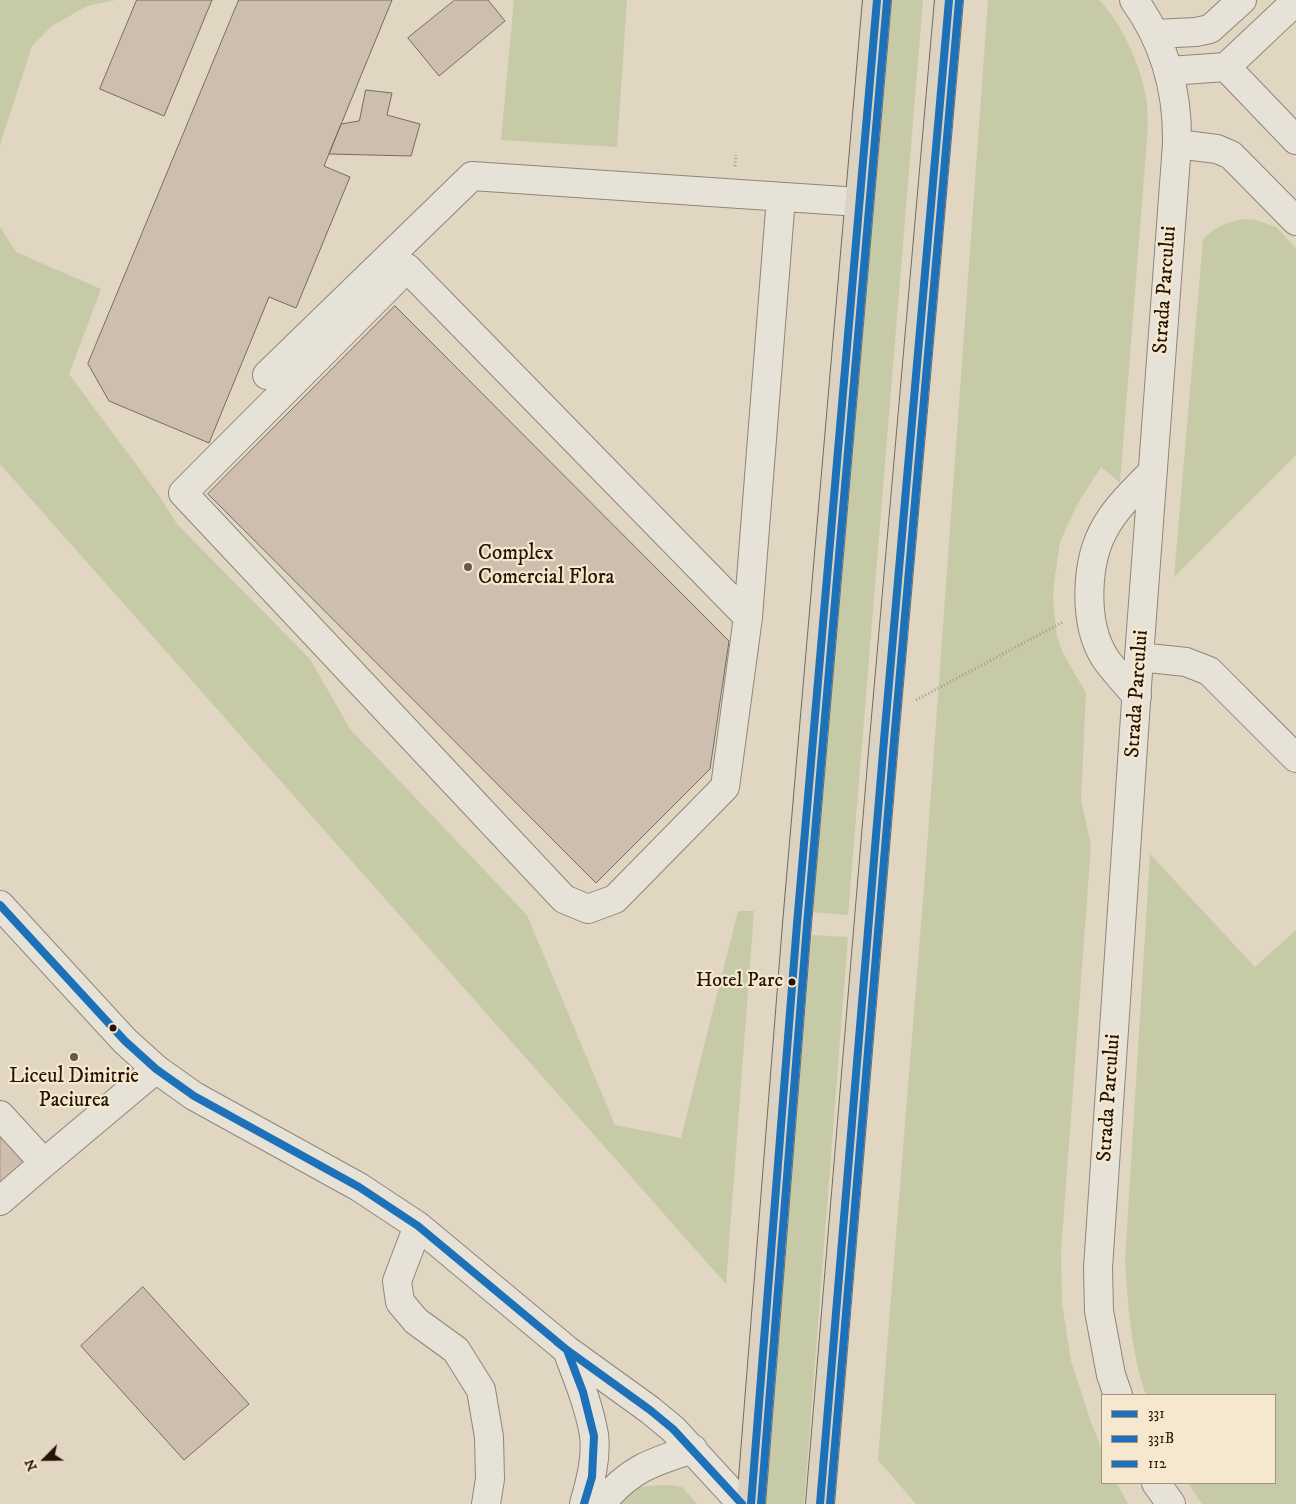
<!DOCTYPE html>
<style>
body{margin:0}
#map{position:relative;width:1296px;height:1504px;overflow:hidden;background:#e1d6c1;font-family:"IM FELL DW Pica",serif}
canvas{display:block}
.legend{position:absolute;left:1101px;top:1394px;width:175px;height:90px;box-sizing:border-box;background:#f5e8ce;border:1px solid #a2947e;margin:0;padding:6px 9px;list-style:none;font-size:15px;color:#251507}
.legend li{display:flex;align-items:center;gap:10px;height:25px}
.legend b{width:25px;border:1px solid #a2947e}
.north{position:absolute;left:20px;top:1434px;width:50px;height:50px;-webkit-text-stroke:4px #f5e8ce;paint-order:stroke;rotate:247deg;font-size:14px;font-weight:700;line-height:20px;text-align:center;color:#251507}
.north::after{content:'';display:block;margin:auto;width:18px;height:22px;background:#251507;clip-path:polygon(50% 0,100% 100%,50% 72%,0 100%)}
</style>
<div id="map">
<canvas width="1296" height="1504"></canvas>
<ul class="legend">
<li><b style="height:6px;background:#1d71b8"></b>331</li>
<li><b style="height:6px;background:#1d71b8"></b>331B</li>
<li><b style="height:6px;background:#1d71b8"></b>112</li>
</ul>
<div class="north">N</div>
</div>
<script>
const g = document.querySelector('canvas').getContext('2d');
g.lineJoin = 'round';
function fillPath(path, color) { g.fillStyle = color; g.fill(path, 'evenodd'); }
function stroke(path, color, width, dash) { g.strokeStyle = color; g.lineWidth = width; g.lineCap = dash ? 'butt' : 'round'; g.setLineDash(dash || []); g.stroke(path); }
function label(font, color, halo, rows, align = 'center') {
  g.font = font + ' "IM FELL DW Pica",serif'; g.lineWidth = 4.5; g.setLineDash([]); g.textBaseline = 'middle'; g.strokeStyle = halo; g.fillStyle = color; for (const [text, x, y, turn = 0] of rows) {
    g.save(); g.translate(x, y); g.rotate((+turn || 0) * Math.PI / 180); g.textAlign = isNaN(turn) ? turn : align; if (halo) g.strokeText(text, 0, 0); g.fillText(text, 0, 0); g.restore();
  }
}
fillPath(new Path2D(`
 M 0,0 L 116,0 L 87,6 L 52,26 L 32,46 L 0,145 Z
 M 514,0 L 627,0 L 617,147 L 501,140 Z
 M 885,0 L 923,0 L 848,915 L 811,912 Z
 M 988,0 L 1099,0 C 1122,23 1141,66 1146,98 C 1148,107 1147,117 1148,126 L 1120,483 L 1101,467 L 1077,505 L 1060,542 L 1054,583 L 1053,601 L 1057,637 L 1063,653 L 1086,693 L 1081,800 L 1091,845 L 1061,1252 L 1062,1303 L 1071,1361 L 1091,1422 L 1102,1450 L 1102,1483 L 1117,1483 L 1128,1504 L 916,1504 L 878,1460 L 926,862 Z
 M 1244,219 L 1256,220 L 1276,227 L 1296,248 L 1296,455 L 1174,577 L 1203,239 C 1215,227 1227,222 1244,219 Z
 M 0,227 L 16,252 L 101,289 L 69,374 L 158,494 L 177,524 L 310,659 L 350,729 L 527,915 L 615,1125 L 681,1138 L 738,911 L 754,911 L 726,1284 L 0,464 Z
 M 1150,854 L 1255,967 L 1296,930 L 1296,1504 L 1202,1504 L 1188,1483 L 1275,1483 L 1275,1395 L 1146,1395 C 1131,1352 1128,1306 1125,1260 Z
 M 812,935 L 848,937 L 804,1504 L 762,1504 Z
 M 668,1485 L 682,1487 L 697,1504 L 608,1504 C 630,1486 641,1486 668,1485 Z`), '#c7caa7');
const building = new Path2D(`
 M 137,0 L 212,0 L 164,116 L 100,89 Z
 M 239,0 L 392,0 L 324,166 L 350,177 L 296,308 L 269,297 L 209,443 L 109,401 L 88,364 Z
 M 455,0 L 488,0 L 505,21 L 439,76 L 408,38 Z
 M 366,90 L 392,93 L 387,115 L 420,124 L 411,156 L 329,154 L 341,124 L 359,121 Z
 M 395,306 L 729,641 L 710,769 L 596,883 L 208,494 Z
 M 0,1127 L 32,1160 L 0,1188 Z
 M 143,1287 L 249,1404 L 184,1460 L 81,1346 Z`);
fillPath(building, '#cdbeaf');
stroke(building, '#746c60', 1);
const minor = new Path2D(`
 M 1155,34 L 1196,32 L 1210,29 L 1242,0
 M 1226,67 L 1296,140
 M 1169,71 L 1226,67 L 1296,1
 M 1177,144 L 1217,149 L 1231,155 L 1296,221
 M 267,375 L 472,176 L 859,202
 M 748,617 L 725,787 L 615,899 L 588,909 L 564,899 L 183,493 L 407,268 L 748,617 L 781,197
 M 1139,657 L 1186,662 L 1209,671 L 1296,758
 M 1137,696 C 1126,684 1114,671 1105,658 C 1083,624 1085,561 1106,526 C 1118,505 1137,488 1153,471
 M 0,905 L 125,1041 L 156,1069 L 194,1096 L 359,1187 L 418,1226 L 567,1350 L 650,1410 L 673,1429 L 742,1504
 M 0,1115 L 44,1163 L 156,1069
 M 0,1201 L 44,1163
 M 418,1226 L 397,1281 L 400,1302 L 416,1321 L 456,1350 L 481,1390 L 489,1437 L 490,1479 L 486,1504
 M 567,1350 C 577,1377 589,1405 594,1435 C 597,1457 590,1483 584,1504
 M 1118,1395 L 1111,1375 L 1099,1311 L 1098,1268 L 1139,657 L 1177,144 C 1178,92 1165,43 1134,0
 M 1156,1483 L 1171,1504
 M 601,1504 C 629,1469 652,1462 693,1449`);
const major = new Path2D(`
 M 751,1504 L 797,924 L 877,0
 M 820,1504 L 884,740 L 949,0`);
stroke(minor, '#8f8679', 30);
stroke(major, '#746c60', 30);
stroke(new Path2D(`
 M 735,166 L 736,155
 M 916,700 L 1063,622`), '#a19b92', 3, [1, 2.5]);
stroke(minor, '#e7e2d7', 28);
stroke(major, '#dbd2c2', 28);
stroke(new Path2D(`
 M 751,1504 L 797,924 L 877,0
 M 820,1504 L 884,740 L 949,0`), '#1d71b8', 8);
stroke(new Path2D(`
 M 761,1504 L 807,925 L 887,1
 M 830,1504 L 894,741 L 959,1`), '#1d71b8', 8);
stroke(new Path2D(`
 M 0,905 L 125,1041 L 156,1069 L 194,1096 L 359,1187 L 418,1226 L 567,1350 L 650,1410 L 673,1429 L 742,1504
 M 557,1342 L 567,1350 L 583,1392 L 594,1436 L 592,1477 L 584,1504`), '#1d71b8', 8);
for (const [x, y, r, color] of [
 [468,567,5,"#675948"],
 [792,982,4.5,"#251507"],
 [113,1028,4.5,"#251507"],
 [74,1057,5,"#675948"]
]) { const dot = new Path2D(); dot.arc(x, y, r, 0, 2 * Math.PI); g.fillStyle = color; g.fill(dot); stroke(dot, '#f5e8ce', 2); }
label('20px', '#251507', '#f5e8ce', [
 ["Hotel Parc",783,982]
], 'right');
label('21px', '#251507', '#f5e8ce', [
 ["Strada Parcului",1166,290,-86],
 ["Strada Parcului",1138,694,-86],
 ["Strada Parcului",1110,1098,-86]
]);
label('21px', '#251507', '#f5e8ce', [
 ["Complex",478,555],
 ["Comercial Flora",478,579],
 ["Liceul Dimitrie",74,1078,"center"],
 ["Paciurea",74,1102,"center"]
], 'left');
</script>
